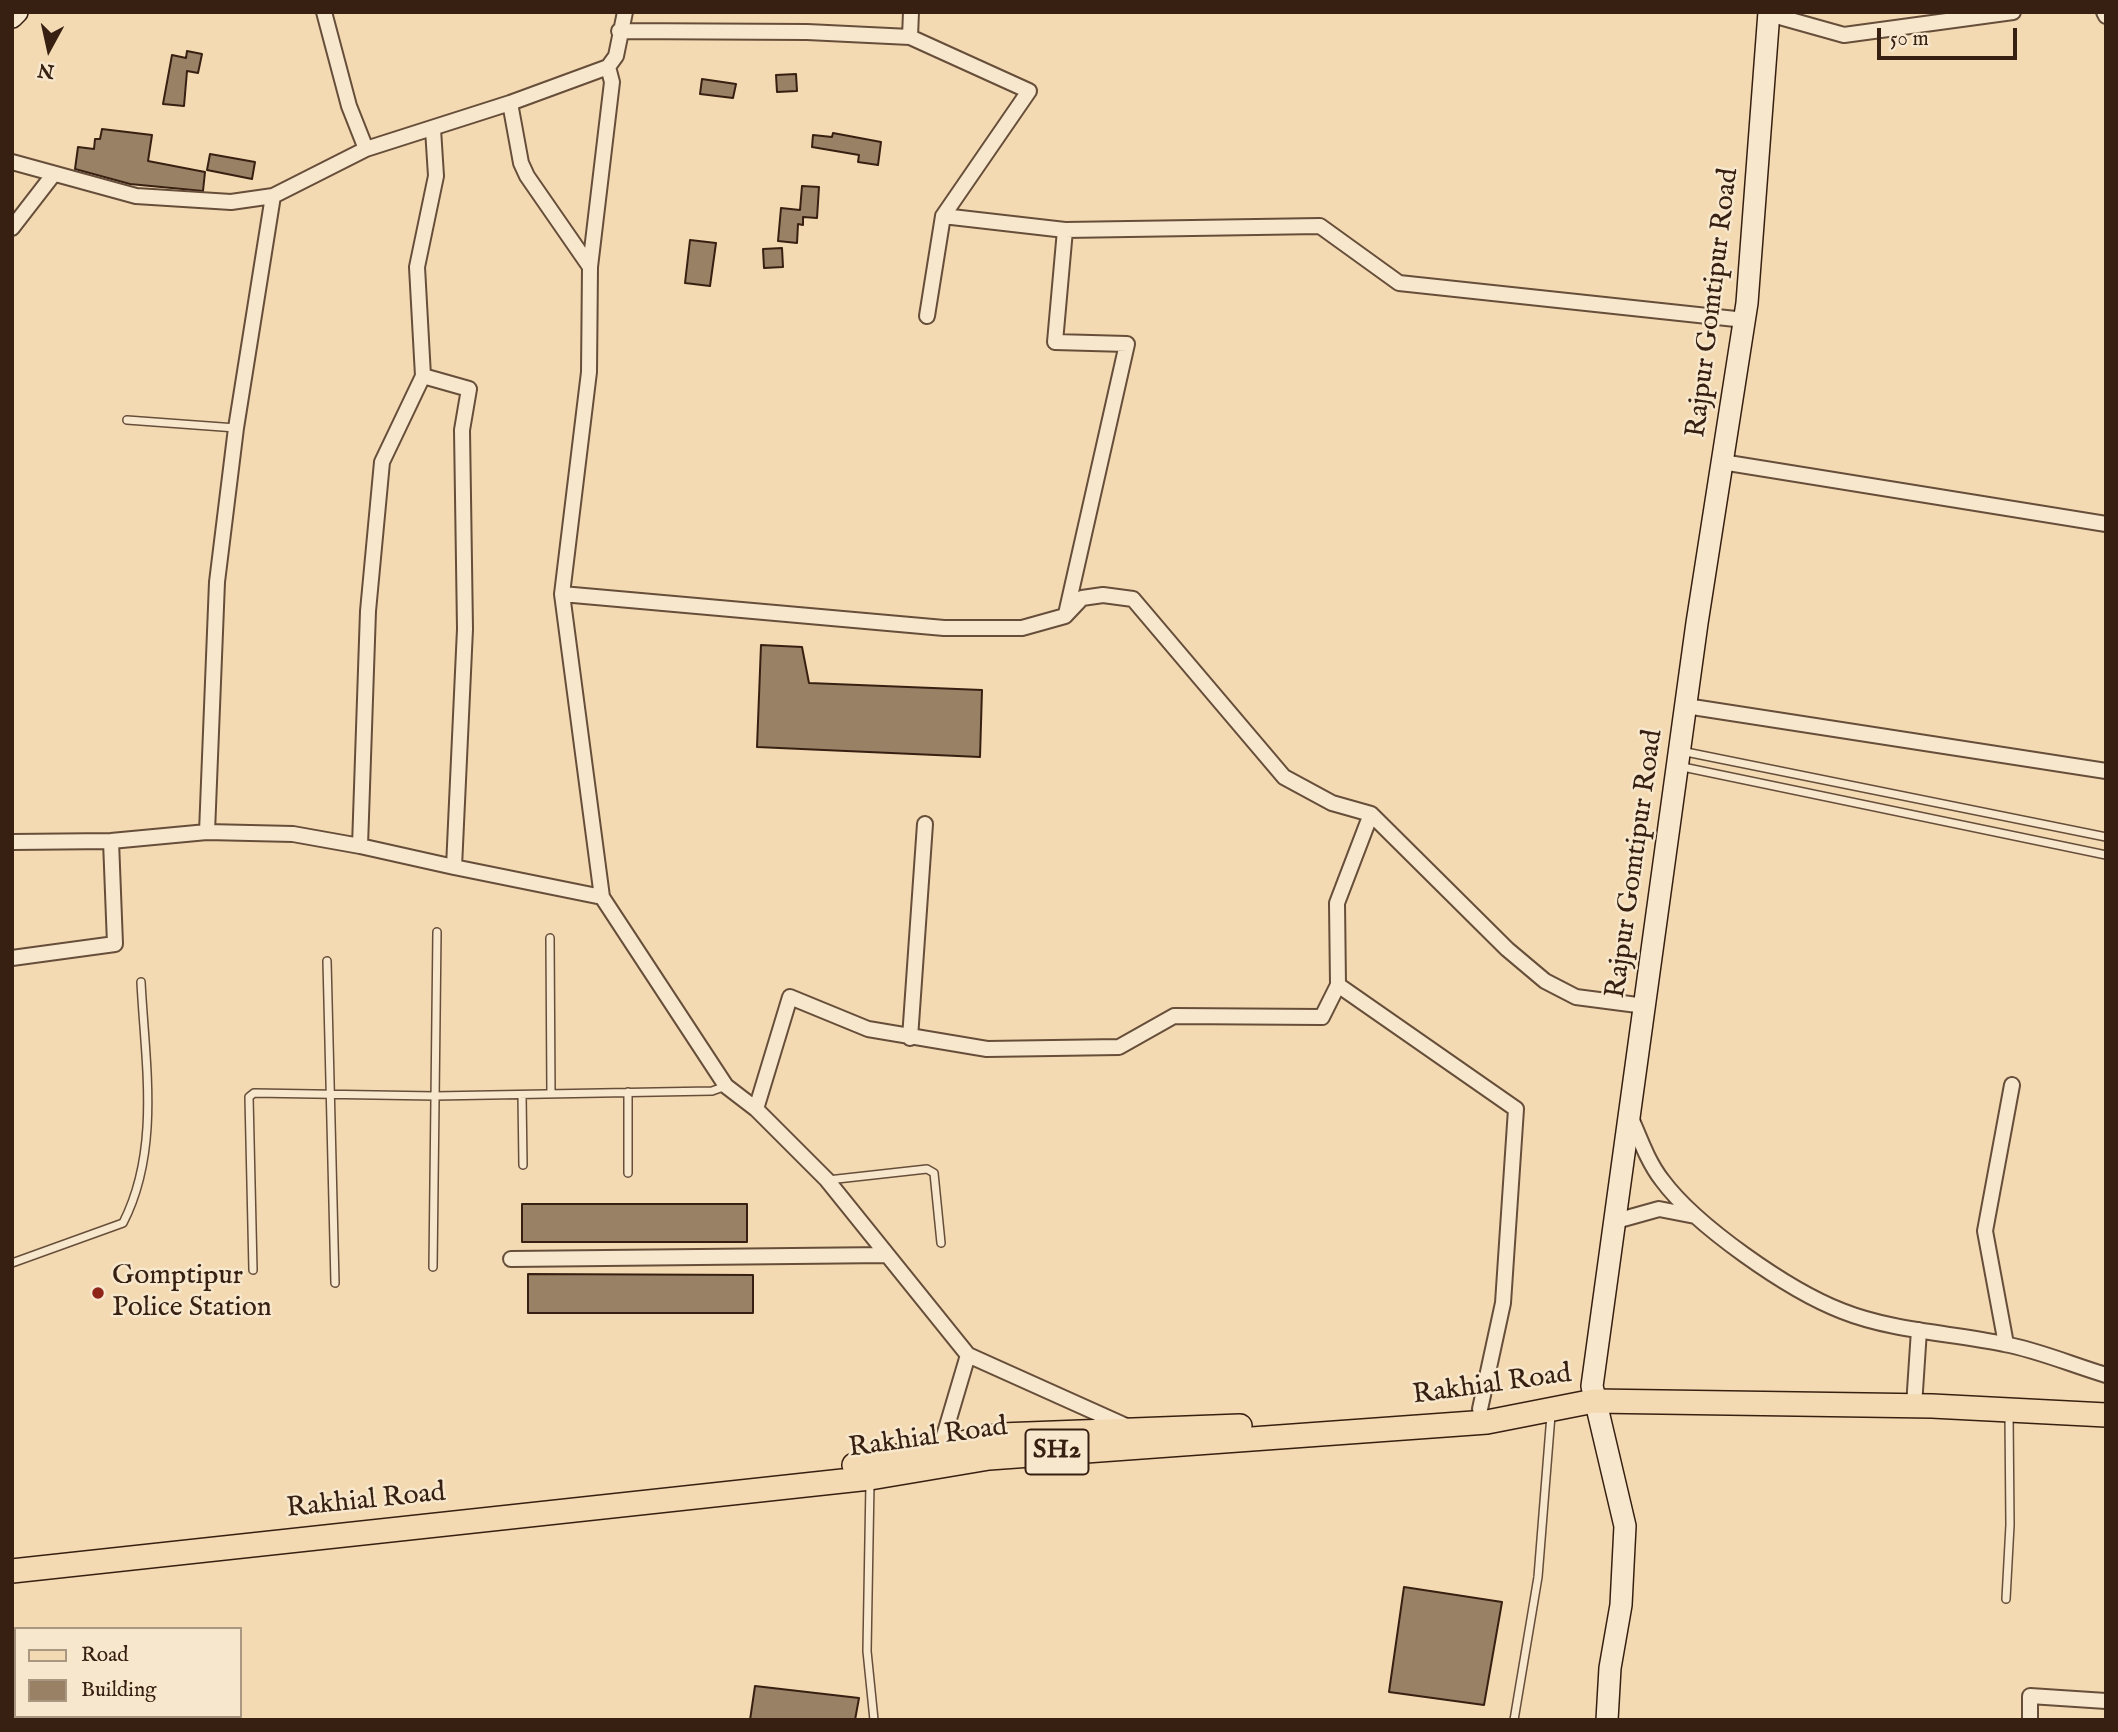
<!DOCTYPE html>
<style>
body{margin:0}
#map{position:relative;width:2118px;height:1732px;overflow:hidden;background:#f3dab2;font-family:"IM FELL English",serif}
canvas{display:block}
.frame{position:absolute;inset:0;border:14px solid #372012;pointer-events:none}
.legend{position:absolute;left:14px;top:1627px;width:228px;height:91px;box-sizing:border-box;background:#f7e7cd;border:2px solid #aa9782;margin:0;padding:9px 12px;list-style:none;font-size:21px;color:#372012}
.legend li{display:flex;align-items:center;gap:14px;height:35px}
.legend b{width:35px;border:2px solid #aa9782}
.north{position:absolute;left:14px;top:14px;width:70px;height:70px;-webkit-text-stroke:5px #f7e7cd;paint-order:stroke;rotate:188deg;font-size:19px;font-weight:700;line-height:28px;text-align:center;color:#372012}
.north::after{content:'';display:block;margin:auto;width:24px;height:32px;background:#372012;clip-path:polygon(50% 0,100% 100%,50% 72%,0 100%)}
.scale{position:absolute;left:1877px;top:28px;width:140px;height:32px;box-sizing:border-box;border:4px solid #372012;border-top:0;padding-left:9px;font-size:21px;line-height:24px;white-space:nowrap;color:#372012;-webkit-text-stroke:5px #f7e7cd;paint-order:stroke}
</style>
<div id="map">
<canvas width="2118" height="1732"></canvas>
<div class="frame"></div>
<ul class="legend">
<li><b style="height:9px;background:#f3dab2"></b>Road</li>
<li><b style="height:19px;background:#998165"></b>Building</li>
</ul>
<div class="north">N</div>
<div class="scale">50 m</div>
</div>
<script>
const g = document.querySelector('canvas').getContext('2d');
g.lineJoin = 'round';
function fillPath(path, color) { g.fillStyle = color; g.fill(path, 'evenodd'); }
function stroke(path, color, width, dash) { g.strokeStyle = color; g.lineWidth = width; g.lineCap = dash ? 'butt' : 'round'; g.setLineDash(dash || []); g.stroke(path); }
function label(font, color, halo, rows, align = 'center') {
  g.font = font + ' "IM FELL English",serif'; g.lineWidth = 5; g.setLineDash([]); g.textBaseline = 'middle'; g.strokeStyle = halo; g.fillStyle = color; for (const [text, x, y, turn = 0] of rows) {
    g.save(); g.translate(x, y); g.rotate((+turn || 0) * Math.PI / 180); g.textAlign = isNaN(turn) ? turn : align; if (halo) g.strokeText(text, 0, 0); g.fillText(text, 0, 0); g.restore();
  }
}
const building = new Path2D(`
 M 187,51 L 202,54 L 198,73 L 187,71 L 184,106 L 163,104 L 172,55 L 186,58 Z
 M 796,74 L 797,91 L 777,92 L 776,75 Z
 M 702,79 L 736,84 L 733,98 L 700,94 Z
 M 102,129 L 152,135 L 148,161 L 205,172 L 203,191 L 130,184 L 75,169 L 78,147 L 94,149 L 95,139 L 100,139 Z
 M 833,133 L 881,142 L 878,165 L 858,162 L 859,155 L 812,147 L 813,135 L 832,137 Z
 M 210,154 L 255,162 L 252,179 L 207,170 Z
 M 802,186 L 819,187 L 817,218 L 803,217 L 803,225 L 798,224 L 797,243 L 778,241 L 781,208 L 800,210 Z
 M 690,240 L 716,243 L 710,286 L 685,283 Z
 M 782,248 L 783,267 L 764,268 L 763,249 Z
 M 761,645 L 802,647 L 809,683 L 982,690 L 980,757 L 757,747 Z
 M 522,1204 L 747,1204 L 747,1242 L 522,1242 Z
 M 528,1274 L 753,1275 L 753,1313 L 528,1313 Z
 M 1404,1587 L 1502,1602 L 1484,1705 L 1389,1692 Z
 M 755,1686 L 859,1698 L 855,1720 L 750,1720 Z`);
fillPath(building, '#998165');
stroke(building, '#372012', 2);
const lane = new Path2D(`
 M 127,420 L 236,428
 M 1681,751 L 2106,837
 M 1678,766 L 2106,855
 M 550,938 L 551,1094
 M 327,961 L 335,1283
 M 522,1095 L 523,1165
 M 628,1173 L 628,1092
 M 828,1180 L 927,1169 L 934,1173 L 941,1243
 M 12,1263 L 123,1223 C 161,1149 145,1062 141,982
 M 433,1267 L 437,932
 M 253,1270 L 249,1097 L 254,1093 L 435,1096 L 712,1091 L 726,1086
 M 870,1483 L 867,1651 L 874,1720
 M 2006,1599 L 2010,1525 L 2009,1415
 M 1514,1720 L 1538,1577 L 1551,1415`);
const street = new Path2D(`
 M 324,12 L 349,106 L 366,149
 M 911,12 L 910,37 L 1029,91 L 943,216 L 927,316
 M 2104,12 L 2106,16
 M 1769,14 L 1844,35 L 2013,12
 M 619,31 L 807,32 L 910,37
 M 608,67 L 612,82 L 590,267 L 589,372 L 562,594 L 602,897 L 726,1086 L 756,1109 L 827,1180 L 968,1355 L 1126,1426
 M 510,103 L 521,163 L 527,176 L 590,267
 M 433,129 L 436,176 L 417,267 L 423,376 L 469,389 L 462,430 L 465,629 L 454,867 L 602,897
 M 12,162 L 136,196 L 231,202 L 273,196 L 366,149 L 510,103 L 608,67 L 616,56 L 625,12
 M 943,216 L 1065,230 L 1055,342 L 1127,344 L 1066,614
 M 12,228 L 53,175
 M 1065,230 L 1320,226 L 1399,283 L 1745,320
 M 1722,462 L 2106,524
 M 562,594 L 944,628 L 1022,628 L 1065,616 L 1082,598 L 1103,595 L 1133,599 L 1284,777 L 1332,803 L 1371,814 L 1507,949 L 1545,981 L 1576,997 L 1645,1006
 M 1686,706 L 2106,771
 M 1371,814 L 1337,903 L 1338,985 L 1516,1109 L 1503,1303 L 1480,1409
 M 207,832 L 293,834 L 360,846 L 368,611 L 382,462 L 423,376
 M 12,842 L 111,841 L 207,832 L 217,582 L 236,428 L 273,196
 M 360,846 L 454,867
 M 12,958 L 115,944 L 111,841
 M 910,1038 L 925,824
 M 756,1109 L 790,997 L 868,1029 L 987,1049 L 1119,1047 L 1174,1016 L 1322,1017 L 1338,985
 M 1631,1118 C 1640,1139 1648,1162 1662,1180 C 1696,1226 1788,1290 1842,1311 C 1892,1331 1951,1333 2004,1344 C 2038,1350 2072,1365 2106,1375
 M 1616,1221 L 1659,1209 L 1695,1216
 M 511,1259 L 887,1255
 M 2006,1344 L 1985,1231 L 2012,1085
 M 1914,1406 L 1919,1330
 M 941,1446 L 968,1355
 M 2030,1720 L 2030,1696 L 2106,1701`);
const secondary = new Path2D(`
 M 12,17 L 17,12
 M 1607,1720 L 1610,1668 L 1621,1605 L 1625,1526 L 1592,1386 L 1697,623 L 1747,303 L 1769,12`);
const primary = new Path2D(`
 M 854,1465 L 1001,1435 L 1240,1426
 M 12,1571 L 870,1478 L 989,1458 L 1487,1422 L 1594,1401 L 1932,1406 L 2106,1415`);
stroke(lane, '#664e3a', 10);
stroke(street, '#664e3a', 18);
stroke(secondary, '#372012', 24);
stroke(primary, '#372012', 26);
stroke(lane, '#f7e7cd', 7);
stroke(street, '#f7e7cd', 14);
stroke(secondary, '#f7e7cd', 21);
stroke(primary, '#f3dab2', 23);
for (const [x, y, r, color] of [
 [98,1293,7,"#8f2418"]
]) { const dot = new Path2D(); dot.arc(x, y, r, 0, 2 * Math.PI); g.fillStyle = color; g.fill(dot); stroke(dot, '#f7e7cd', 2.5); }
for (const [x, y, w] of [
 [1057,1452,63]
]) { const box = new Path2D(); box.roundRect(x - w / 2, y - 22.5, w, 45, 5); g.fillStyle = '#f7e7cd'; g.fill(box); stroke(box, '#372012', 2); }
label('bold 26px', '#372012', null, [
 ["SH2",1057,1452]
]);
label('28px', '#372012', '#f7e7cd', [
 ["Rajpur Gomtipur Road",1714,303,-83],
 ["Rajpur Gomtipur Road",1636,864,-82],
 ["Rakhial Road",1492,1386,-8],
 ["Rakhial Road",928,1439,-8],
 ["Rakhial Road",366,1502,-6]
]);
label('28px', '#372012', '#f7e7cd', [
 ["Gomptipur",112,1277],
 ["Police Station",112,1309]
], 'left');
</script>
